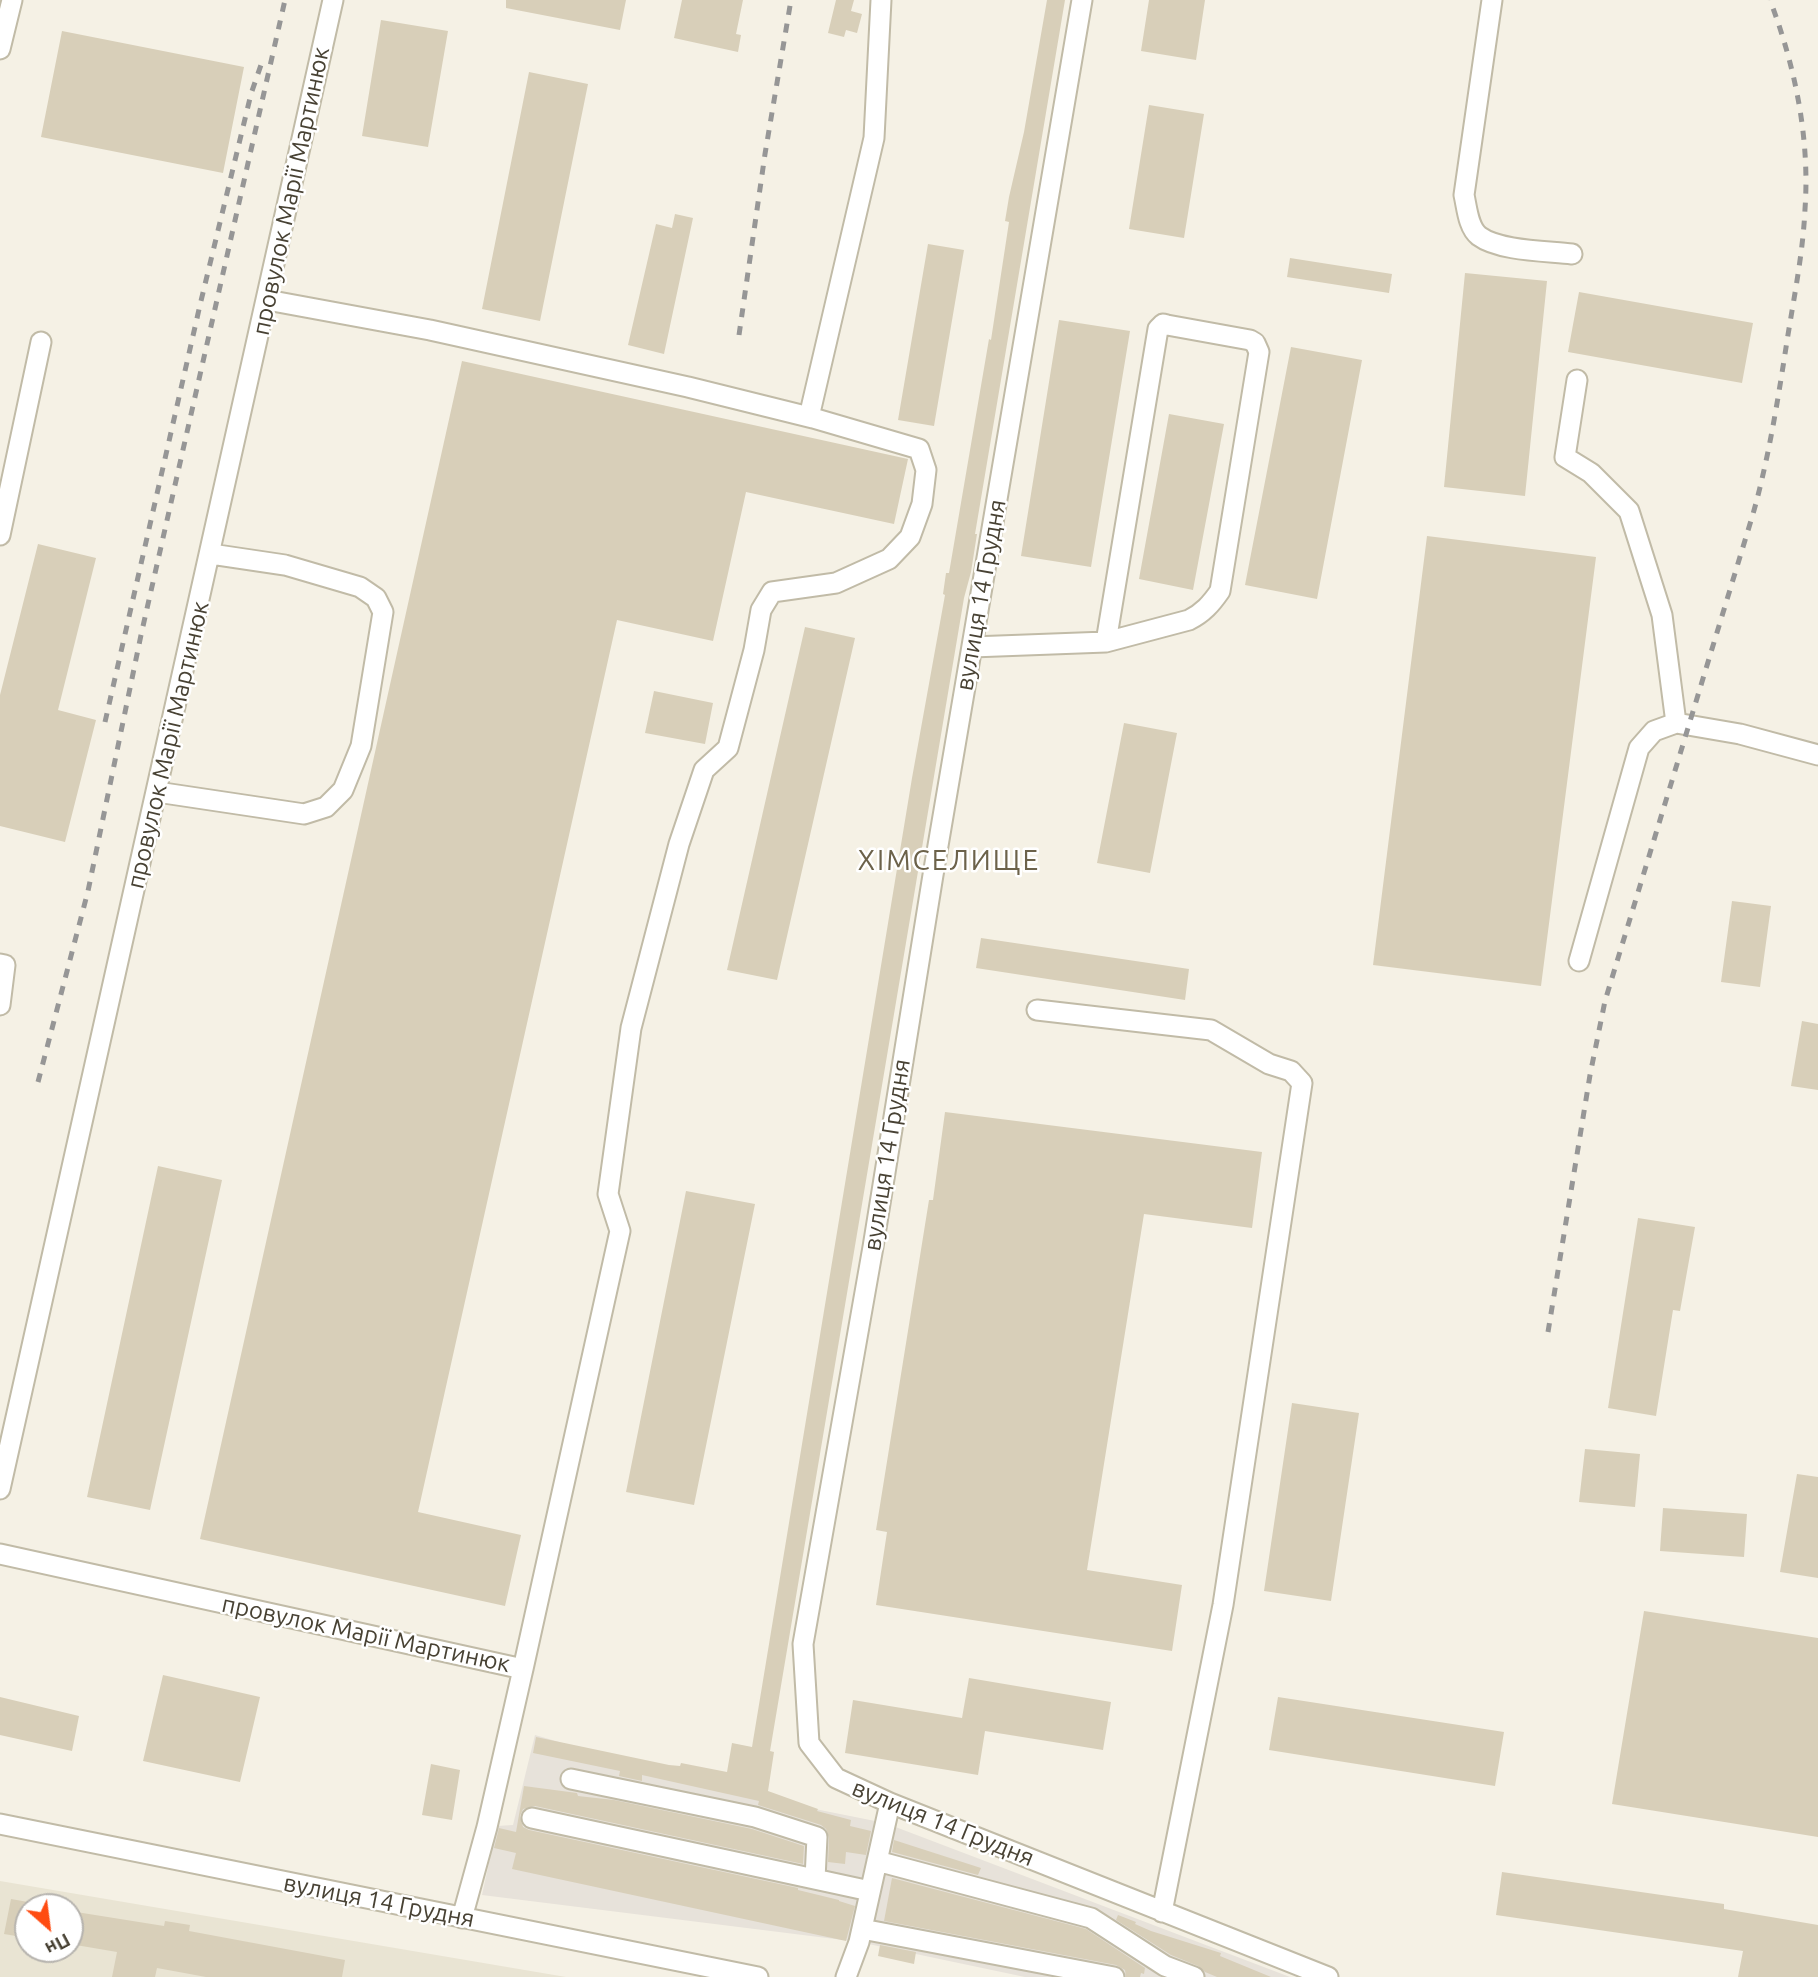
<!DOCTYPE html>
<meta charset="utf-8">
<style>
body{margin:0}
#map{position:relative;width:1818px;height:1977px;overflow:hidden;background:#f5f1e5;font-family:Ubuntu,sans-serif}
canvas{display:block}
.north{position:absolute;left:14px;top:1893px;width:70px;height:70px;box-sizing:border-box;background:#fff;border:2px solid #b6b3ae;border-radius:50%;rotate:152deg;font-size:19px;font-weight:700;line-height:28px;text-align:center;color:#484234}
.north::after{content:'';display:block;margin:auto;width:24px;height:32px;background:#ff4c12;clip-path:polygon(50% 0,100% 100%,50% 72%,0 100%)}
</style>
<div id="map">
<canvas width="1818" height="1977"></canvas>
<div class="north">Пн</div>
</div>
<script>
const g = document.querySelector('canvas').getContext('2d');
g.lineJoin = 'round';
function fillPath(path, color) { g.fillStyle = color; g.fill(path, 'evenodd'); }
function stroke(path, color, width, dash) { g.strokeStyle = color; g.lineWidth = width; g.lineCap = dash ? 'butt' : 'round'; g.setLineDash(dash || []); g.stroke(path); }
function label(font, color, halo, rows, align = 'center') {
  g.font = font + ' Ubuntu,sans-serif'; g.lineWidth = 5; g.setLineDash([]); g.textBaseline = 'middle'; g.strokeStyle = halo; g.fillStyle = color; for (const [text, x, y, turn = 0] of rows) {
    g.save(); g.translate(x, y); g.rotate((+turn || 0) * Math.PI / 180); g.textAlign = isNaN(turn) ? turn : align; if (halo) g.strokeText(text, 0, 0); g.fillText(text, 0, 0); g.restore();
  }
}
fillPath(new Path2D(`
 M 0,1881 L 566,1977 L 0,1977 ZM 28,1907 L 70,1907 L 70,1949 L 28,1949 Z`), '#e9e4d3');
fillPath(new Path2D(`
 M 535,1735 L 735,1793 L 885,1823 L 1290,1977 L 1025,1977 L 859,1942 L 482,1895 L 497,1826 L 513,1825 Z`), '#e7e2da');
fillPath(new Path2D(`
 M 506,0 L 626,0 L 620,30 L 506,8 Z
 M 682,0 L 743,0 L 736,34 L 741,35 L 738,52 L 674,38 Z
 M 836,0 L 854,0 L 851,11 L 862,14 L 857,33 L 846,30 L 844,37 L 828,33 Z
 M 1047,0 L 1065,0 L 975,534 L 977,534 L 971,572 L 964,598 L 770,1751 L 774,1752 L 768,1791 L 818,1809 L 817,1811 L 851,1820 L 850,1826 L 871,1831 L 866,1855 L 846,1852 L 845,1864 L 828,1862 L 829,1838 L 826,1829 L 821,1825 L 758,1805 L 759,1801 L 642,1775 L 642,1781 L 619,1776 L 620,1771 L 533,1753 L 536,1737 L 669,1765 L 680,1766 L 681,1763 L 727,1772 L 732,1743 L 752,1747 L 912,778 L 945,595 L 943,594 L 946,573 L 949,573 L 989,339 L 991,340 L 1009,222 L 1005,221 L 1009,197 L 1024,132 Z
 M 1149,0 L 1205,0 L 1196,60 L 1141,51 Z
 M 381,20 L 448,31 L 428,147 L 362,136 Z
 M 62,31 L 244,67 L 223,173 L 41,137 Z
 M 529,72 L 588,84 L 540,321 L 482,309 Z
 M 1149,105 L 1204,114 L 1184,238 L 1129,229 Z
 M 675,214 L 693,218 L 664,354 L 628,345 L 656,224 L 672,228 Z
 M 928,244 L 964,250 L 934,426 L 898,420 Z
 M 1290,258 L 1392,274 L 1389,293 L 1287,277 Z
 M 1465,273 L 1547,281 L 1525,496 L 1444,487 Z
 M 1579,292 L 1753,323 L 1742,383 L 1568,352 Z
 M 1059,320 L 1130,331 L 1091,567 L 1021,556 Z
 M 1291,347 L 1362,360 L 1317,599 L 1245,585 Z
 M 462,361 L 908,459 L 894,524 L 746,492 L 713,641 L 617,620 L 418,1512 L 521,1535 L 505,1606 L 200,1539 Z
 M 1169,414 L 1224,424 L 1193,590 L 1139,579 Z
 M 1427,536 L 1596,557 L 1541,986 L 1373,965 Z
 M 38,544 L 96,558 L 58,710 L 96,720 L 65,842 L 0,826 L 0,695 Z
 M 805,627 L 855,638 L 777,980 L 727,970 Z
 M 654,691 L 713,703 L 705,744 L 645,733 Z
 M 1124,723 L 1177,733 L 1150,873 L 1097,863 Z
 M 1732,901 L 1771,906 L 1760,987 L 1721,982 Z
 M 981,938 L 1189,969 L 1185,1000 L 976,968 Z
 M 1802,1021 L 1818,1024 L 1818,1090 L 1791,1086 Z
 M 945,1112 L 1262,1152 L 1252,1228 L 1144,1214 L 1087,1570 L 1182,1585 L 1172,1651 L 876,1605 L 887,1532 L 876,1530 L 929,1200 L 933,1200 Z
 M 158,1166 L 222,1180 L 150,1510 L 87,1497 Z
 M 686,1191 L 755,1204 L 694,1505 L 626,1492 Z
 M 1638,1218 L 1695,1227 L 1680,1311 L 1673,1310 L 1656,1416 L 1608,1408 Z
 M 1292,1403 L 1359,1413 L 1331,1601 L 1264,1591 Z
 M 1585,1449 L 1640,1454 L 1635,1507 L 1579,1502 Z
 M 1797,1474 L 1818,1477 L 1818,1578 L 1780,1572 Z
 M 1663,1508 L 1747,1514 L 1744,1557 L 1660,1551 Z
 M 1644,1611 L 1818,1638 L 1818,1837 L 1612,1804 Z
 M 163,1675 L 260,1697 L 240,1782 L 143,1761 Z
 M 969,1678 L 1111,1702 L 1103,1750 L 985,1731 L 978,1775 L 845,1753 L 853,1700 L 962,1718 Z
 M 0,1697 L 79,1716 L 72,1751 L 0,1735 Z
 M 1278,1697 L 1504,1732 L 1495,1786 L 1269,1750 Z
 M 431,1764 L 460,1770 L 452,1820 L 422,1815 Z
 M 524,1786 L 577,1793 L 578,1796 L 614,1800 L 752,1829 L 804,1846 L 803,1864 L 535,1806 L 523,1809 L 520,1816 L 523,1827 L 529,1830 L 798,1888 L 798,1890 L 839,1900 L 839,1901 L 855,1906 L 846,1941 L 512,1869 L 516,1853 L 494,1848 L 499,1828 L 516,1832 Z
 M 894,1840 L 981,1868 L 978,1875 L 892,1852 Z
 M 1502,1872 L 1724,1904 L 1724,1909 L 1818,1925 L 1818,1977 L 1738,1977 L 1743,1951 L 1496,1915 Z
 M 892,1878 L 1086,1929 L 1145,1968 L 1144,1974 L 1141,1973 L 1140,1977 L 1126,1977 L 1125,1970 L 1116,1965 L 884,1921 Z
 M 11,1899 L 28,1902 L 28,1938 L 4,1934 Z
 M 70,1911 L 164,1926 L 165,1921 L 190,1925 L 189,1931 L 345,1960 L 342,1977 L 206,1977 L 157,1968 L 155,1977 L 112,1977 L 117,1952 L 70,1944 Z
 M 1118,1915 L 1136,1922 L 1135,1924 L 1151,1931 L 1221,1953 L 1220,1956 L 1271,1977 L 1217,1977 L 1205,1972 L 1198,1966 L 1171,1955 L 1116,1920 Z
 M 880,1945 L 916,1952 L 914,1964 L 878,1956 Z`), '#d8cfb9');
const minor = new Path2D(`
 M 1082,0 L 933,875 L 873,1247 L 803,1644 L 809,1743 L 836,1778 L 890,1803 L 1328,1977
 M 1492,0 L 1464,195 C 1467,208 1468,227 1479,236 C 1499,251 1547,251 1572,254
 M 0,49 L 12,0
 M 267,300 L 430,330 L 688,387 L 813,418 L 919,449 L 926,470 L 922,504 L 910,537 L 889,559 L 836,583 L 772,592 L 761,610 L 754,650 L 728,748 L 704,770 L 679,844 L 631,1028 L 608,1194 L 620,1231 L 523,1669
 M 1577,380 L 1565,457 L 1591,473 L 1629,511 L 1662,615 L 1676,723
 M 809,417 L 874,138 L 881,0
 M 0,535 L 41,342
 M 972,647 L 1106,642 L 1189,620 C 1203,613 1211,604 1220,591 L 1259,352 L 1255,343 L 1250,340 L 1167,325 L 1163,324 L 1158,329 L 1106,642
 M 157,792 L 304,814 L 326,807 L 343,790 L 361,746 L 383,612 L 376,598 L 360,587 L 285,565 L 211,554
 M 1579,961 L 1639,748 L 1654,731 L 1676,723 L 1740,734 L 1818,755
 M 0,964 L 5,965 L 0,1005
 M 1037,1010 L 1211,1030 L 1269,1064 L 1291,1071 L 1302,1083 L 1223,1605 L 1162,1912
 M 0,1489 L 333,0
 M 0,1554 L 523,1669 L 487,1827 L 462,1918
 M 571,1779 L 755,1817 L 817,1837 L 815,1879
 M 532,1818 L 870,1891
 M 0,1824 L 758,1977
 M 877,1861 L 1091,1918 L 1165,1966 L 1194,1977
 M 862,1929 L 1114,1977
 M 846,1977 L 859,1942 L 890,1803`);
stroke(minor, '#c1bba7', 23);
stroke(minor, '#fff', 19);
stroke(new Path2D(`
 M 739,335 L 765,154 L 791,0
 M 105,722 L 200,305 L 251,94 L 262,62
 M 38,1082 L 88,891 L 141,635 L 285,0
 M 1548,1332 L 1590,1075 L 1605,1001 L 1753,514 C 1769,457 1778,399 1787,341 C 1794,297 1803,253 1805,209 C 1810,138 1795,66 1770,0`), '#969696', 5, [9, 9]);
label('24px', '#484234', '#fff', [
 ["провулок Марії Мартинюк",291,191,-78],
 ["вулиця 14 Грудня",981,595,-80],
 ["провулок Марії Мартинюк",168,745,-77],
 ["вулиця 14 Грудня",887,1155,-81],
 ["провулок Марії Мартинюк",366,1634,12],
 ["вулиця 14 Грудня",943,1823,22],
 ["вулиця 14 Грудня",379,1901,11]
]);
g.letterSpacing = '2px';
label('28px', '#6c624a', '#fff', [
 ["ХІМСЕЛИЩЕ",949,861]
]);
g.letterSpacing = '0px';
</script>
